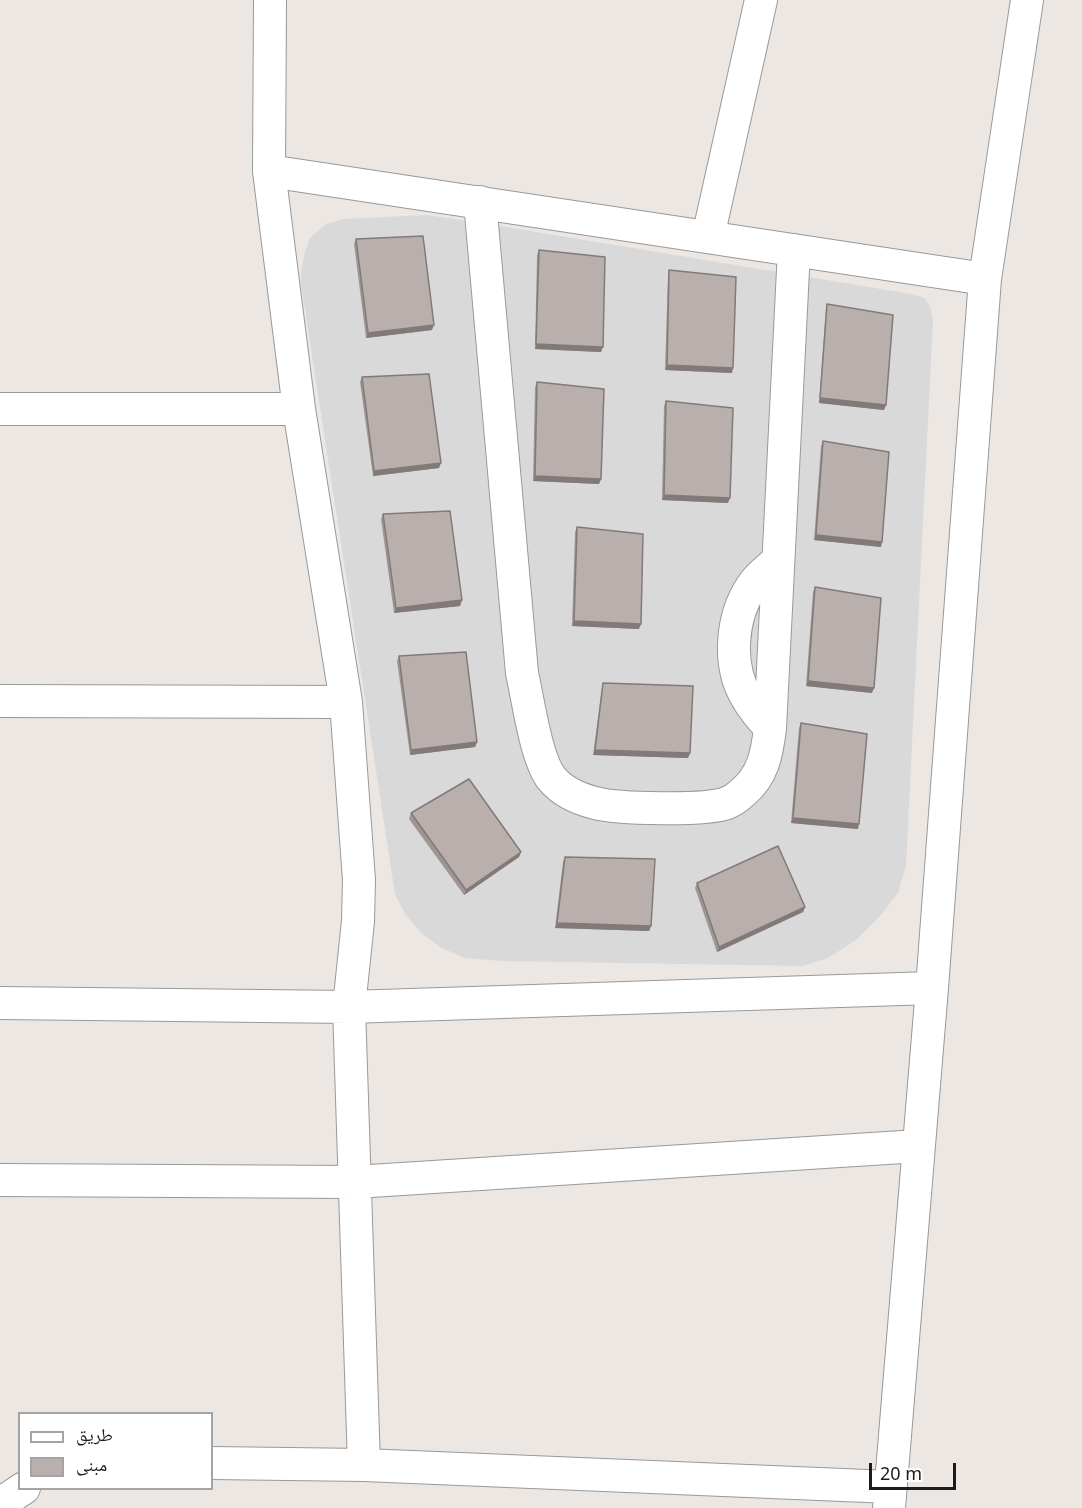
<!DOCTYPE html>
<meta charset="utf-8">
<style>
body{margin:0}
#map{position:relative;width:1082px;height:1508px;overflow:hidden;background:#ece7e3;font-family:"Noto Sans","Noto Naskh Arabic",sans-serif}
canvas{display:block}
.legend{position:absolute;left:18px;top:1412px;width:195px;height:78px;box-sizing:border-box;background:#fff;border:2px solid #a4a4a4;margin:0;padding:8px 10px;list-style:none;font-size:18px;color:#1c1c1c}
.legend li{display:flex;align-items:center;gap:12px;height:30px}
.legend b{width:30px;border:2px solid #a4a4a4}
.scale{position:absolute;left:869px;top:1463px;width:87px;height:27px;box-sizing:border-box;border:3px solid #1c1c1c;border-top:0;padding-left:8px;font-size:18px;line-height:21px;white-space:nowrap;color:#1c1c1c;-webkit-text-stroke:4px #fff;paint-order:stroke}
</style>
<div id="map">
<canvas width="1082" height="1508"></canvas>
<ul class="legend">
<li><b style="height:8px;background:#fff"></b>طريق</li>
<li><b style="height:16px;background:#b9afac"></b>مبنى</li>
</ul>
<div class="scale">20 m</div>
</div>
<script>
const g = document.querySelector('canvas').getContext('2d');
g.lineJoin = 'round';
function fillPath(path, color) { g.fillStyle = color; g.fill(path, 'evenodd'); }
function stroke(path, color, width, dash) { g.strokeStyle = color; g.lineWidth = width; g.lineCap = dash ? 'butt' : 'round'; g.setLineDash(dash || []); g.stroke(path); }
fillPath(new Path2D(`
 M 427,215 L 482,223 L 911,294 L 924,298 L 930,306 L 933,320 L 906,866 L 898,893 L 880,916 L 856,940 L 828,958 L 803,966 L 501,961 L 465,958 L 440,947 L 421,933 L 405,914 L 395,894 L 301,284 L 301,273 L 304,255 L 310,238 L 326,224 L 343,219 Z`), '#dad9d9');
const minor = new Path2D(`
 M 270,0 L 269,171 L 299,409 L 346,702 L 359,880 L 358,921 L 349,1007 L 364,1465
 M 269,171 L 985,279
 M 480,202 L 522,673 C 528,699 536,760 552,779 C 562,791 579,799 595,803 C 617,809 706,811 727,803 C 732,801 738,797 742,793 C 763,776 767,754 770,728 L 794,250
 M 708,237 L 761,0
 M 0,409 L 299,409
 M 0,701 L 346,702
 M 770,728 C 762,719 753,709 747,698 C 727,666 731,617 752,586 C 758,576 770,568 778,560
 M 0,1003 L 349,1007 L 932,988
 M 0,1180 L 355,1182 L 918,1146
 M 212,1463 L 364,1465 L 891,1487
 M 0,1504 L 24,1488
 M 889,1508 L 932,988 L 985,279 L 1027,0`);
stroke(minor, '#999', 34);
stroke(minor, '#fff', 32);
fillPath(new Path2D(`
 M 356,239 L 432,330 L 366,338 L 354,244 Z
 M 539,250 L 601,352 L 535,349 L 537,255 Z
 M 669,270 L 732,373 L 665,370 L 668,275 Z
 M 827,304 L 886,405 L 884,410 L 819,403 L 826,309 Z
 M 362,377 L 439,468 L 373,476 L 360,382 Z
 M 537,382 L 601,479 L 599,484 L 533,481 L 535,387 Z
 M 666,401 L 728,503 L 662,500 L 664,406 Z
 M 823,441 L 881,547 L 814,540 L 821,446 Z
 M 383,514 L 460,606 L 394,613 L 381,519 Z
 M 577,527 L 639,629 L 572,626 L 575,532 Z
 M 815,587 L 872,693 L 806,686 L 813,592 Z
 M 399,656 L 477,742 L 475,747 L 410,755 L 397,661 Z
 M 603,683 L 690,753 L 688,758 L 593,755 L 602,688 Z
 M 801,723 L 858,829 L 791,823 L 799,728 Z
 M 411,813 L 521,852 L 519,857 L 464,895 L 409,819 Z
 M 565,857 L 651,926 L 649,931 L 555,928 L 563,862 Z
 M 697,883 L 805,907 L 803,912 L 717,952 L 695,888 Z`), '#9f9694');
fillPath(new Path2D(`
 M 434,325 L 432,330 L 366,338 L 368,333 Z
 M 536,344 L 603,347 L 601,352 L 535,349 Z
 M 667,365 L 733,368 L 732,373 L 665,370 Z
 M 820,398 L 886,405 L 884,410 L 819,403 Z
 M 441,463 L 439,468 L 373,476 L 374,471 Z
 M 535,476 L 601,479 L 599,484 L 533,481 Z
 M 664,495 L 730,498 L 728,503 L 662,500 Z
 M 816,535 L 882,542 L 881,547 L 814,540 Z
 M 462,600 L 460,606 L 394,613 L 396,608 Z
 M 574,621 L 641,624 L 639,629 L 572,626 Z
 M 808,681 L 874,688 L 872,693 L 806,686 Z
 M 477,742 L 475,747 L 410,755 L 411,750 Z
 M 595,750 L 690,753 L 688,758 L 593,755 Z
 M 793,818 L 859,824 L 858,829 L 791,823 Z
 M 521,852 L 519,857 L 464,895 L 466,890 Z
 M 805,907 L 803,912 L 717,952 L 719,947 Z
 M 557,923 L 651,926 L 649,931 L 555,928 Z`), '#827a78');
const building = new Path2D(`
 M 423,236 L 434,325 L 368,333 L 356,239 Z
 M 539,250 L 605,257 L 603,347 L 536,344 Z
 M 669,270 L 736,277 L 733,368 L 667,365 Z
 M 827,304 L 893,315 L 886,405 L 820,398 Z
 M 429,374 L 441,463 L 374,471 L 362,377 Z
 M 537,382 L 604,389 L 601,479 L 535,476 Z
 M 666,401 L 733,408 L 730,498 L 664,495 Z
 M 823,441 L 889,452 L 882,542 L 816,535 Z
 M 450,511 L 462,600 L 396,608 L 383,514 Z
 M 577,527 L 643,534 L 641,624 L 574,621 Z
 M 815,587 L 881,598 L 874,688 L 808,681 Z
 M 466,652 L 477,742 L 411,750 L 399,656 Z
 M 603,683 L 693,686 L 690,753 L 595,750 Z
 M 801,723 L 867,734 L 859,824 L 793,818 Z
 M 469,779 L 521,852 L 466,890 L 411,813 Z
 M 778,846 L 805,907 L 719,947 L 697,883 Z
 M 565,857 L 655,859 L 651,926 L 557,923 Z`);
fillPath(building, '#b9afac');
stroke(building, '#827a78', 1.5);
</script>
